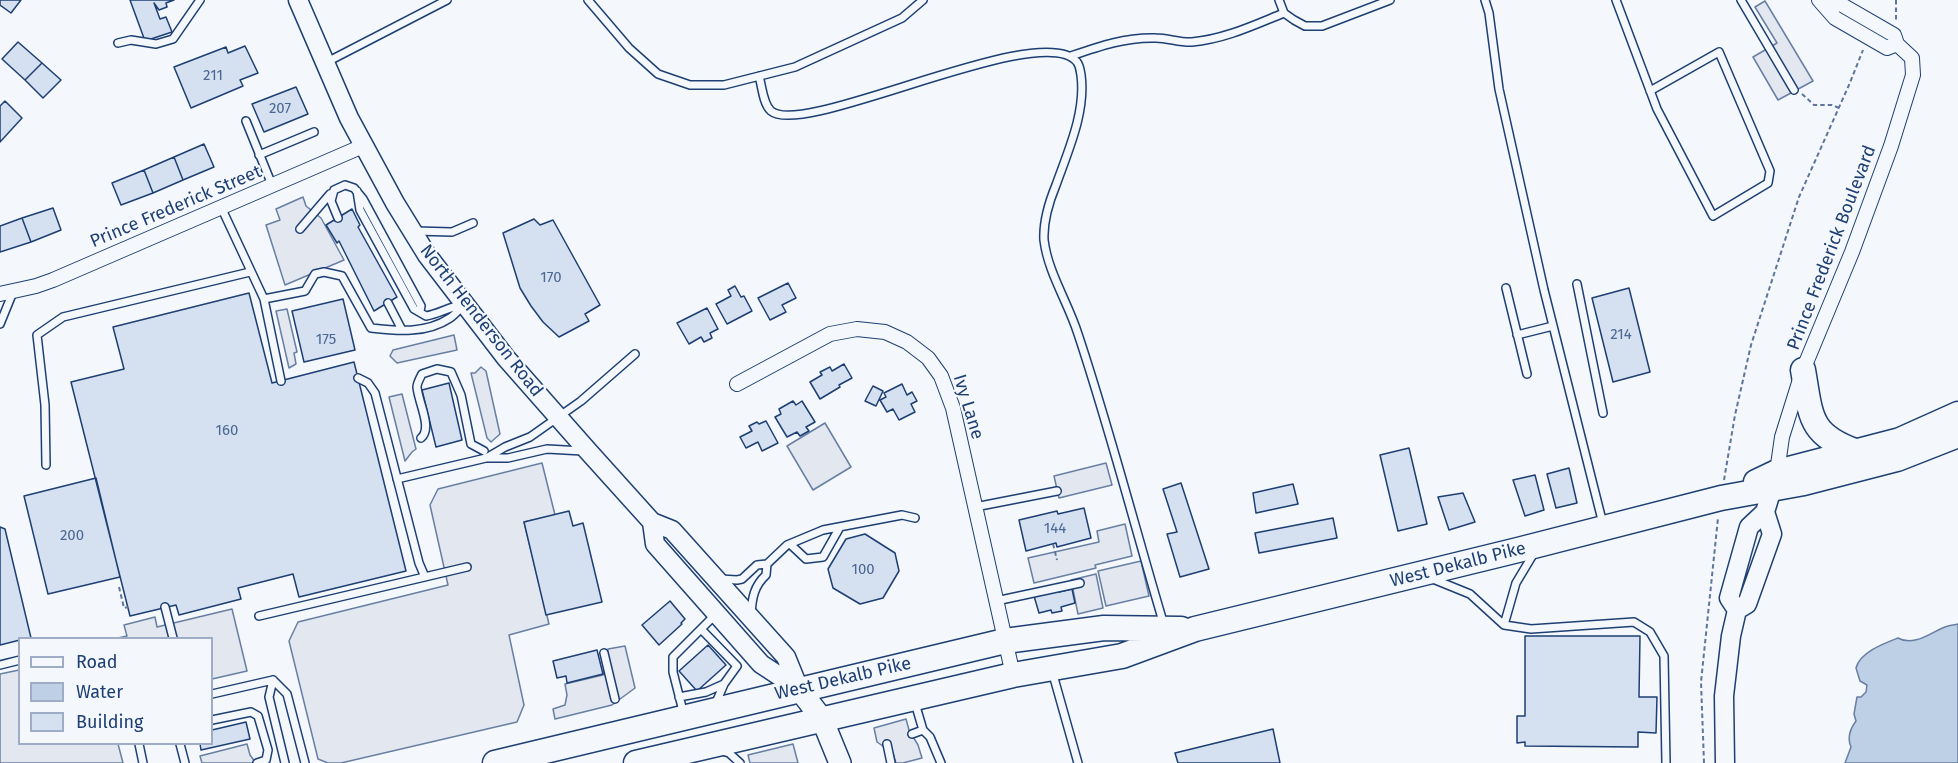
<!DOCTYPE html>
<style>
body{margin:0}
#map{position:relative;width:1958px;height:763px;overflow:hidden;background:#f4f7fb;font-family:"Fira Sans",sans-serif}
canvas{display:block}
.legend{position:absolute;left:18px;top:637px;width:195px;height:108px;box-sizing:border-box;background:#f4f7fb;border:2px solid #9eadc5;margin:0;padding:8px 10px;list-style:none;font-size:18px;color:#1d3f73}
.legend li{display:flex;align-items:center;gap:12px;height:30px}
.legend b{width:30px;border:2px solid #9eadc5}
</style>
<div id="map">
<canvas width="1958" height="763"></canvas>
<ul class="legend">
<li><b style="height:8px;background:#f4f7fb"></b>Road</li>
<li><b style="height:16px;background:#bed0e5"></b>Water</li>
<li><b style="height:16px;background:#d5e0f0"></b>Building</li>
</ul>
</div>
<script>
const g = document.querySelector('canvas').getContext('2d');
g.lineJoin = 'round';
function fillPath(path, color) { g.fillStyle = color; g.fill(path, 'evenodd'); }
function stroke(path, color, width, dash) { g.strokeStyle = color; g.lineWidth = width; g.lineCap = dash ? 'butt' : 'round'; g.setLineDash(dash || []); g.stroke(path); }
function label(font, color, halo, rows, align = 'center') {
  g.font = font + ' "Fira Sans",sans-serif'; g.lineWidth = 4.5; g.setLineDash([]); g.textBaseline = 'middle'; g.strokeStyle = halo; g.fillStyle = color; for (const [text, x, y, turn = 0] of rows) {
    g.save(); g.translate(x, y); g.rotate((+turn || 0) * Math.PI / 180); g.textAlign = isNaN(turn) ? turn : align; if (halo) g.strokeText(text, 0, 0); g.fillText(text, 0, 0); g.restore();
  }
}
const parking = new Path2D(`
 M 1765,1 L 1813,81 L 1778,100 L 1753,57 L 1777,43 L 1755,7 Z
 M 303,197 L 306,206 L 321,218 L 344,260 L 285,285 L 266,225 L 280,220 L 276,209 Z
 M 287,309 L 297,352 L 294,353 L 296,364 L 289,368 L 276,311 Z
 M 454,335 L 457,350 L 397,363 L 390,356 L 393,350 Z
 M 481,367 L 486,371 L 500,434 L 491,442 L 487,438 L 471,373 L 475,373 Z
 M 402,394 L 416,449 L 412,452 L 405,461 L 389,397 Z
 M 825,423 L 851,467 L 813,490 L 787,446 Z
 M 542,463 L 555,515 L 524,522 L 549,624 L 509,635 L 524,705 L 517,722 L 341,763 L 328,763 L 318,759 L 289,641 L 298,622 L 448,585 L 430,505 L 438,489 Z
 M 1106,463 L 1112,485 L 1059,498 L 1054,476 Z
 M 1125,524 L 1132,556 L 1095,565 L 1096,568 L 1034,583 L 1028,558 L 1099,542 L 1097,531 Z
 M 1141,561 L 1149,596 L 1106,606 L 1098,571 Z
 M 1096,574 L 1103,608 L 1078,614 L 1071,580 Z
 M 232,609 L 247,671 L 212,679 L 212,638 L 118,638 L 127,636 L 124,625 L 155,617 L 157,627 Z
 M 625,646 L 635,688 L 612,705 L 555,719 L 553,709 L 565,705 L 567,695 L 565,684 L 603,675 L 608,649 Z
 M 19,670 L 20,744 L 118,744 L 123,763 L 0,763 L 0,674 Z
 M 906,719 L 909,730 L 918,745 L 922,758 L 903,763 L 896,763 L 893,753 L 877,742 L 874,728 Z
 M 247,744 L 250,755 L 256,763 L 202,763 L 200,756 Z
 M 793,744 L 798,763 L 750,763 L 748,755 Z`);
fillPath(parking, '#e3e8f0');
stroke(parking, '#687fa3', 1.5);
const water = new Path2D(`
 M 1958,624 L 1958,763 L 1845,763 L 1851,747 C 1847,738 1850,729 1856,721 L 1854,714 L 1857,697 L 1861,697 L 1866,692 L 1867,685 L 1860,681 L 1856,668 C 1860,652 1885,643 1898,638 C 1915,648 1935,629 1948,626 C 1951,625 1955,625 1958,624 Z`);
fillPath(water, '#bed0e5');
stroke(water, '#687fa3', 1.5);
const building = new Path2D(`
 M 0,0 L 21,0 L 11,13 L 0,5 Z
 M 130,0 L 174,0 L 166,3 L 167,7 L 159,10 L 154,3 L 160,19 L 166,17 L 172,32 L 145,41 Z
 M 18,42 L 42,63 L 25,80 L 2,59 Z
 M 245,46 L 258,73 L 240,80 L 243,86 L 191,108 L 174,67 L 226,47 L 228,53 Z
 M 42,63 L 61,80 L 43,98 L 25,80 Z
 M 296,87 L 308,114 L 264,132 L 252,104 Z
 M 5,101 L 22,118 L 0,142 L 0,106 Z
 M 204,144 L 214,167 L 183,180 L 174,157 Z
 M 174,157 L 183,180 L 153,193 L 144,170 Z
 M 144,170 L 153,193 L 121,205 L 112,183 Z
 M 53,208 L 61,230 L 31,242 L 22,218 Z
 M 352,209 L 360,225 L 358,227 L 397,297 L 374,311 L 339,241 L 337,243 L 326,225 Z
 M 22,218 L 31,242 L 0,252 L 0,226 Z
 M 534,219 L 540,225 L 553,220 L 600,305 L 585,314 L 589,321 L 559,337 L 543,322 L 531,306 L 520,288 L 503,233 Z
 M 788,283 L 796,298 L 782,305 L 786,312 L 770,320 L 758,298 Z
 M 735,286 L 741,297 L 744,296 L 752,311 L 727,324 L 716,304 L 731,296 L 728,290 Z
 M 1629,288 L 1650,372 L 1613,382 L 1592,298 Z
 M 249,293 L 272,383 L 354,362 L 406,571 L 299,597 L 293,574 L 238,588 L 241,599 L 179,615 L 176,605 L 130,616 L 71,382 L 124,369 L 113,327 Z
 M 343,299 L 355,350 L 304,362 L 292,311 Z
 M 707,308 L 718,329 L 710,333 L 712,338 L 704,342 L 701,337 L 689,344 L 677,323 Z
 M 844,364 L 852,378 L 839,385 L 840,387 L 820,399 L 810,382 L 822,375 L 820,372 L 830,367 L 832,371 Z
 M 449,383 L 462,440 L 436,447 L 422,390 Z
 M 902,384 L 907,395 L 912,392 L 917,401 L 911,404 L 915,412 L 899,420 L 893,409 L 887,412 L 880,400 L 886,397 L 884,393 Z
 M 873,386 L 883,391 L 876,406 L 865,401 Z
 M 793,401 L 796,405 L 802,401 L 815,422 L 806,427 L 809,431 L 800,436 L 797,432 L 787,437 L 775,417 L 781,414 L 779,409 Z
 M 766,421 L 778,443 L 762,451 L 758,442 L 746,448 L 740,437 L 752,431 L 749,426 L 757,422 L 759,424 Z
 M 1409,448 L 1427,524 L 1398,531 L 1380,455 Z
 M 1569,468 L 1577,503 L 1556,508 L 1547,474 Z
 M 1535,475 L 1544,510 L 1525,516 L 1513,480 Z
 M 96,478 L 120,577 L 48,594 L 24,496 Z
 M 1181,483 L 1209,569 L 1180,577 L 1167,534 L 1177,532 L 1163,489 Z
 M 1293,484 L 1298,504 L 1256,513 L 1253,493 Z
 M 1463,493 L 1475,522 L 1449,530 L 1438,497 Z
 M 1084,508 L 1091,538 L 1057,547 L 1056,543 L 1026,551 L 1019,520 L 1057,511 L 1058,514 Z
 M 569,511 L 573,526 L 583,523 L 602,602 L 546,615 L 524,522 Z
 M 1333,518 L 1337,538 L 1259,553 L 1255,533 Z
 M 0,527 L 5,529 L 31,638 L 20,638 L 20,640 L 0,645 Z
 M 865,534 L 895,553 L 899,571 L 883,598 L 860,604 L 833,588 L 828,569 L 846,539 Z
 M 1072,589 L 1075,603 L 1061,607 L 1062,611 L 1052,613 L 1051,610 L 1039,613 L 1034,596 L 1059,590 L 1059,592 Z
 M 670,601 L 685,619 L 681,623 L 682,624 L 659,645 L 642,625 Z
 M 1525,636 L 1640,636 L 1639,697 L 1657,697 L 1656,733 L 1638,732 L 1638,747 L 1525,746 L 1525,742 L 1517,743 L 1517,716 L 1525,716 Z
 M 708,645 L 726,665 L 697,691 L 679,671 Z
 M 597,650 L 603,674 L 567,683 L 566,676 L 557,678 L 553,661 Z
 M 246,722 L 250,739 L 201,750 L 200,744 L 212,744 L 212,730 Z
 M 1273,729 L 1280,763 L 1178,763 L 1175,753 Z`);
fillPath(building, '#d5e0f0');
stroke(building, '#1d3f73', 1.5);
const lane = new Path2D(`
 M 588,0 L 629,48 L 658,74 L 690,85 L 724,85 L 795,67 L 902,18 L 923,0
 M 1279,0 L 1284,13 L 1294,20 L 1305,26 L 1322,26 L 1390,0
 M 1485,0 L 1489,13 L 1499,89 L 1544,290 L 1603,524
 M 1616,0 L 1657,109 L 1713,216 L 1768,183 L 1770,171 L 1719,52 L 1650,91
 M 1741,0 L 1794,90
 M 118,43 L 131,40 L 156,44 L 173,39 L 200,0
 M 1071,56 C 1100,46 1126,37 1156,38 C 1168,38 1181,43 1192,42 C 1225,39 1254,25 1284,13
 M 325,63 L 447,0
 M 759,76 C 762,86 763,104 771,111 C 804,139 1042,18 1077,62 C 1080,66 1080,70 1081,75 C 1086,112 1068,151 1056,185 C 1049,202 1043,221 1044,240 C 1048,273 1068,302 1078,334 C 1110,430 1135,528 1164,625
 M 246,121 L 272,185
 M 259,155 L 314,132
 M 357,191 L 360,210 L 414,309 L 426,316 C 439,314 448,307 462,305
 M 221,207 L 264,299 L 281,381
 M 338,218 L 331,201 L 334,190 L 345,185 L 354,188 L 363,199 L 421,306 L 420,311
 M 300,229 L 330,194
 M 415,231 L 452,232 L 473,223
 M 1577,284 L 1603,413
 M 1506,288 L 1527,374
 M 264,299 L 305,291 L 315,274 L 324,272 L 342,276 L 371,328 C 397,331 426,334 450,318 C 455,315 459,309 464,305
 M 388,303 L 402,330
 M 0,324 L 13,292
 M 1517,335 L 1553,326
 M 358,378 L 368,383 L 375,393 L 419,563 L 425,577
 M 421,438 C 433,428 418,402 417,387 C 417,383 420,378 422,374 L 437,369 L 451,372 L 461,395 L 471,444 L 484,451
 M 488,457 L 505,447 L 530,437 L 581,401 L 635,354
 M 46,465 L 45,405 L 37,335 L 63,317 L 250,272
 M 397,479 L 486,458 L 508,458 L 547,449 L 583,451
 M 975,507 L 1057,491
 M 790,544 L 806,559 L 823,557 L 840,527
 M 720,579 L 737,580 L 742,579 L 757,565 L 767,564 L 787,545 L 823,530 L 902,515 L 915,518
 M 1433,579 L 1470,594 L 1504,625 L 1531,629 L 1634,622 L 1650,632 L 1664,656 L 1666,763
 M 996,601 L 1080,583
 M 165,607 L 173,638
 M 751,614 C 752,598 754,586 766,575 L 767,564
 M 259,616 L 467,567
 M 1504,625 L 1516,583 L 1534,553
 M 701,629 L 737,666 L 724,684 L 715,705
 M 604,653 L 615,699
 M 0,665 L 20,660
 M 1052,671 L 1078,763
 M 273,680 L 287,694 L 305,763
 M 273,680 L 269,697 L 285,763
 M 212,694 L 273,680
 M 679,697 L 706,692 L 724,684
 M 915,703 L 923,730 L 930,737 L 941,763
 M 684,715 L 673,672 L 673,657 L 715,615
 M 212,720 L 251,712 L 258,716 L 268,750 L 266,760 L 257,763
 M 912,734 L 923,730
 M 139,744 L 143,763
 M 180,744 L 185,763
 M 887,744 L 891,763
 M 722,751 L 729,753 L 740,763`);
const street = new Path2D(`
 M 1820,1 L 1835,18 L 1887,48 L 1897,44
 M 0,294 L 36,286 L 53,280 L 363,146
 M 737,384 L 830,334 L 857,329 L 885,332 L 907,342 L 928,358 L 941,376 L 953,408 L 1013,675
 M 1777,472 L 1782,437 L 1803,370 L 1852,252 L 1891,146 L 1913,75 L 1912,58 L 1897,44 L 1894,35 L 1842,5 L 1819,0`);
const secondary = new Path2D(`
 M 298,0 L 349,118 L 395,203 L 427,255 L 506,358 L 588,451 L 652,522 L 672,530 L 786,657 L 799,689
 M 652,522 L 655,544 L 761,664 L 799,689
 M 1737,610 L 1747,604 L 1772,534 L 1765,512
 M 1725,763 L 1724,696 L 1731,636 L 1737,610 L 1729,598 L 1749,527 L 1765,512 L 1775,479`);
const primary = new Path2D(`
 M 799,689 L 822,719 L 840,763`);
const highway = new Path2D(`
 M 1803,370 C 1811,415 1808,434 1855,451
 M 1756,482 L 1777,472 L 1900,440 L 1958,414
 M 495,763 L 1005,641 L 1104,628 L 1181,629
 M 636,763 L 1013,675 L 1122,656 L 1195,629 L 1518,550 L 1721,498 L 1804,483 L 1897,459 L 1958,435`);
stroke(lane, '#1d3f73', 10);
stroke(street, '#1d3f73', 16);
stroke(secondary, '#1d3f73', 21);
stroke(primary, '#1d3f73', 24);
stroke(highway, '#1d3f73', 27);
stroke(new Path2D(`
 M 1896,0 L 1896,20
 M 1802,94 L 1814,105 L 1832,105 L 1839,108
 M 1724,480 L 1735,415 L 1751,345 L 1799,197 L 1849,85 L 1863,50
 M 1053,544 L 1057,560
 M 119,587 L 124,608 L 128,607
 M 1704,763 L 1701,682 L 1718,518`), '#5e769c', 2, [4.5, 3]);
stroke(lane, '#f4f7fb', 7);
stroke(street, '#f4f7fb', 14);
stroke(secondary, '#f4f7fb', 18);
stroke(primary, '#f4f7fb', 21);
stroke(highway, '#f4f7fb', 24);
label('15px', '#4b6792', null, [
 ["211",213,76],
 ["207",280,109],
 ["170",551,278],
 ["214",1621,335],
 ["175",326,340],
 ["160",227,431],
 ["144",1055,529],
 ["200",72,536],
 ["100",863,570]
]);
label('18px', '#1d3f73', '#f4f7fb', [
 ["Prince Frederick Street",176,207,-23],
 ["Prince Frederick Boulevard",1832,248,-69],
 ["North Henderson Road",481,321,52],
 ["Ivy Lane",968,407,73],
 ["West Dekalb Pike",1458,565,-14],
 ["West Dekalb Pike",843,679,-13]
]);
</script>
